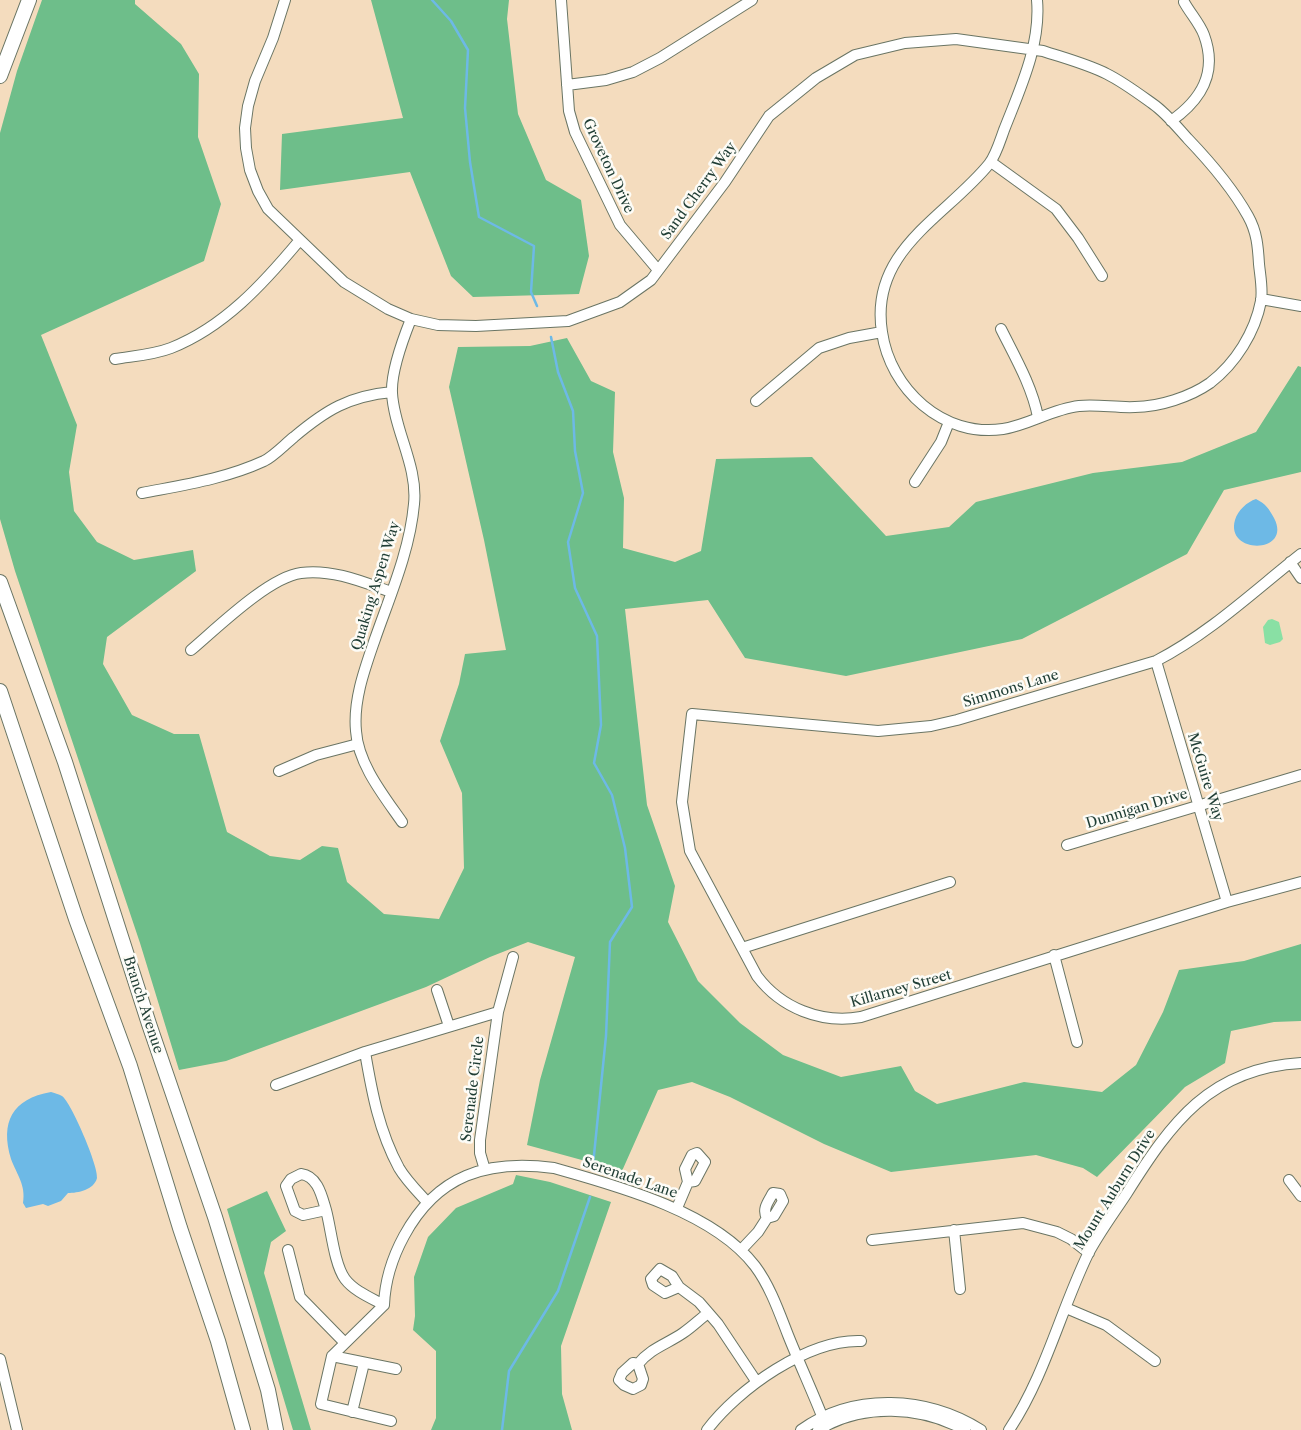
<!DOCTYPE html>
<style>
body{margin:0}
canvas{display:block;background:#f4dcbe}
</style>
<canvas width="1301" height="1430"></canvas>
<script>
const g = document.querySelector('canvas').getContext('2d');
g.lineJoin = 'round';
function fillPath(path, color) { g.fillStyle = color; g.fill(path, 'evenodd'); }
function stroke(path, color, width, dash) { g.strokeStyle = color; g.lineWidth = width; g.lineCap = dash ? 'butt' : 'round'; g.setLineDash(dash || []); g.stroke(path); }
function label(font, color, halo, rows, align = 'center') {
  g.font = font + ' "Libre Caslon Text",serif'; g.lineWidth = 5; g.setLineDash([]); g.textBaseline = 'middle'; g.strokeStyle = halo; g.fillStyle = color; for (const [text, x, y, turn = 0] of rows) {
    g.save(); g.translate(x, y); g.rotate((+turn || 0) * Math.PI / 180); g.textAlign = isNaN(turn) ? turn : align; if (halo) g.strokeText(text, 0, 0); g.fillText(text, 0, 0); g.restore();
  }
}
fillPath(new Path2D(`
 M 1272,619 L 1279,622 L 1283,639 L 1280,642 L 1270,645 L 1265,643 L 1263,627 L 1268,620 Z`), '#89e0a4');
fillPath(new Path2D(`
 M 42,0 L 135,0 L 135,4 L 181,44 L 199,74 L 198,137 L 221,204 L 204,261 L 41,335 L 77,425 L 69,472 L 74,511 L 97,542 L 134,560 L 193,550 L 196,571 L 107,637 L 103,664 L 132,715 L 174,734 L 199,734 L 227,832 L 270,856 L 300,860 L 322,846 L 338,848 L 347,882 L 384,914 L 439,919 L 464,868 L 462,793 L 440,741 L 459,684 L 465,654 L 506,650 L 484,540 L 449,387 L 458,347 L 530,346 L 567,338 L 591,381 L 615,392 L 613,452 L 624,498 L 623,548 L 675,562 L 701,551 L 716,459 L 812,457 L 886,536 L 949,527 L 976,502 L 1093,473 L 1182,462 L 1256,432 L 1298,366 L 1301,367 L 1301,472 L 1224,490 L 1187,554 L 1022,639 L 846,676 L 745,658 L 708,600 L 625,609 L 647,805 L 675,886 L 668,922 L 698,981 L 740,1023 L 783,1055 L 841,1077 L 901,1066 L 915,1091 L 937,1104 L 1024,1082 L 1102,1092 L 1136,1065 L 1163,1012 L 1179,970 L 1244,961 L 1301,944 L 1301,1021 L 1274,1022 L 1231,1031 L 1225,1063 L 1185,1087 L 1097,1177 L 1083,1168 L 1036,1155 L 891,1172 L 824,1144 L 730,1097 L 692,1082 L 658,1090 L 622,1171 L 527,1145 L 540,1080 L 575,957 L 528,942 L 490,957 L 426,987 L 226,1061 L 179,1070 L 140,943 L 15,571 L 0,519 L 0,133 L 17,71 Z
 M 371,0 L 509,0 L 507,19 L 518,114 L 546,180 L 581,200 L 589,256 L 579,294 L 473,297 L 451,276 L 410,172 L 280,190 L 282,134 L 403,118 Z
 M 516,1175 L 550,1182 L 611,1202 L 561,1346 L 562,1394 L 572,1430 L 431,1430 L 436,1418 L 436,1351 L 413,1330 L 415,1316 L 414,1277 L 428,1237 L 456,1208 L 513,1184 Z
 M 267,1191 L 286,1231 L 271,1242 L 264,1273 L 311,1430 L 293,1430 L 227,1209 Z`), '#6ebe8a');
fillPath(new Path2D(`
 M 1256,499 C 1266,504 1269,509 1274,518 C 1293,554 1225,555 1235,520 C 1238,510 1247,502 1256,499 Z
 M 51,1092 C 54,1093 59,1094 62,1096 C 71,1102 99,1167 97,1178 C 94,1190 78,1193 68,1193 L 61,1201 L 48,1206 L 43,1204 L 26,1208 L 23,1203 C 26,1185 17,1175 11,1159 C 0,1122 12,1099 51,1092 Z`), '#6db9e6');
stroke(new Path2D(`
 M 432,0 L 451,21 L 468,50 L 465,108 L 470,162 L 479,217 L 534,246 L 531,292 L 537,306
 M 551,337 L 558,372 L 573,411 L 575,451 L 583,493 L 568,542 L 575,588 L 597,636 L 601,725 L 594,763 L 612,795 L 625,848 L 632,907 L 610,942 L 606,1036 L 593,1165
 M 502,1430 L 509,1371 L 558,1291 L 590,1197`), '#6db9e6', 2.5);
const minor = new Path2D(`
 M 285,0 L 273,38 L 255,81 L 248,106 L 245,128 L 246,148 L 250,170 L 258,191 L 268,209 L 344,282 L 388,309 L 411,319 L 438,325 L 476,326 L 568,321 L 620,302 L 651,280 L 725,182 L 769,116 L 816,78 L 855,55 L 905,43 L 956,39 L 1043,51 C 1064,58 1087,64 1107,74 C 1123,82 1139,94 1153,104 C 1166,113 1177,127 1188,139 C 1210,162 1233,189 1248,216 C 1257,232 1258,247 1259,264 C 1260,275 1263,289 1261,301 C 1255,332 1236,363 1210,383 C 1190,397 1159,407 1135,407 C 1117,408 1097,404 1079,406 C 1052,409 1029,425 1003,429 C 943,438 890,389 882,332 C 869,250 946,217 989,164 C 996,155 1000,141 1004,130 C 1020,89 1041,45 1037,0
 M 561,0 L 569,111 L 575,132 L 620,225 L 658,270
 M 567,85 L 606,80 L 633,72 L 660,58 L 752,0
 M 1171,121 C 1201,100 1218,73 1204,35 C 1200,24 1190,13 1184,2
 M 991,162 L 1056,209 L 1078,238 L 1102,276
 M 1261,299 L 1301,306
 M 1001,329 C 1015,357 1032,386 1038,417
 M 115,359 C 133,356 153,355 171,348 C 224,327 263,284 299,241
 M 756,401 L 819,348 L 849,338 L 882,332
 M 915,482 L 941,442 L 949,422
 M 142,493 C 183,485 225,479 264,461 C 274,456 284,445 294,437 C 326,410 349,396 392,392
 M 1301,554 C 1254,591 1210,633 1156,661 L 957,720 L 931,726 L 878,731 L 692,714 L 682,802 L 690,851 L 757,976 C 781,1008 821,1024 861,1017 L 1227,902 L 1301,882
 M 1290,562 L 1301,578
 M 191,650 C 217,628 269,577 301,573 C 333,569 363,582 391,592
 M 1156,661 L 1227,902
 M 279,771 L 316,755 L 358,744
 M 402,822 C 384,796 358,764 356,731 C 353,700 365,668 375,639 C 390,596 410,550 414,504 C 418,466 394,430 392,393 C 391,372 403,339 411,319
 M 1067,845 L 1301,775
 M 742,948 L 950,882
 M 1054,955 L 1077,1042
 M 437,990 L 449,1026
 M 365,1052 C 372,1093 379,1131 399,1168 C 406,1180 417,1191 427,1202
 M 276,1085 L 365,1052 L 498,1012
 M 485,1170 L 480,1153 L 480,1140 L 498,1012 L 513,957
 M 301,1174 C 318,1176 322,1197 326,1210 L 303,1215 L 295,1211 L 286,1186 L 291,1179 Z
 M 1289,1180 L 1301,1196
 M 677,1208 L 688,1182 L 695,1181 L 705,1162 L 697,1153 L 692,1155 L 685,1169 L 688,1182
 M 326,1210 C 331,1228 334,1264 345,1279 C 354,1291 371,1298 384,1305
 M 954,1230 L 960,1289
 M 872,1240 L 1023,1223 L 1057,1232 L 1071,1239 L 1089,1253
 M 288,1250 L 300,1297 L 345,1343
 M 741,1250 L 758,1232 L 767,1218 C 762,1209 768,1202 773,1193 L 780,1194 L 783,1201 L 774,1216 L 767,1218
 M 679,1287 L 665,1293 L 653,1285 L 651,1279 L 660,1269 L 672,1276 L 679,1287 L 699,1302 L 718,1324 L 756,1381
 M 384,1305 C 385,1281 392,1258 404,1236 C 437,1175 487,1159 554,1168 C 618,1186 714,1212 755,1266 C 770,1286 779,1312 788,1335 C 800,1365 814,1395 826,1426
 M 384,1305 L 332,1356 L 321,1404 L 391,1421
 M 1066,1308 L 1106,1325 L 1155,1361
 M 332,1356 L 396,1369
 M 0,1359 L 17,1430
 M 638,1364 L 643,1379 L 641,1385 L 633,1389 L 624,1385 L 619,1380 L 622,1373 L 633,1363 L 638,1364 C 651,1348 667,1344 683,1333 C 692,1327 700,1319 708,1313
 M 352,1412 L 364,1363
 M 707,1430 C 738,1389 808,1339 861,1341
 M 801,1430 C 854,1392 927,1396 981,1430
 M 818,1430 C 863,1403 920,1406 965,1430
 M 1009,1430 C 1045,1376 1060,1312 1088,1254 C 1099,1233 1114,1213 1127,1193 C 1171,1123 1210,1068 1301,1063`);
const highway = new Path2D(`
 M 0,76 L 29,0
 M 0,582 L 65,762 L 149,1024 L 215,1217 L 268,1390 L 276,1430
 M 0,691 L 76,919 L 130,1066 L 180,1228 L 218,1341 L 243,1430`);
stroke(minor, '#6a7564', 12);
stroke(highway, '#6a7564', 16);
stroke(minor, '#fff', 10);
stroke(highway, '#fff', 14);
label('14px', '#1f3d34', '#fdfcf7', [
 ["Groveton Drive",608,166,65],
 ["Sand Cherry Way",699,191,-54],
 ["Quaking Aspen Way",376,586,-73],
 ["Simmons Lane",1011,689,-17],
 ["McGuire Way",1205,777,73],
 ["Dunnigan Drive",1137,809,-17],
 ["Killarney Street",901,989,-16],
 ["Branch Avenue",143,1005,72],
 ["Serenade Circle",473,1089,-83],
 ["Serenade Lane",630,1178,19],
 ["Mount Auburn Drive",1115,1190,-58]
]);
</script>
